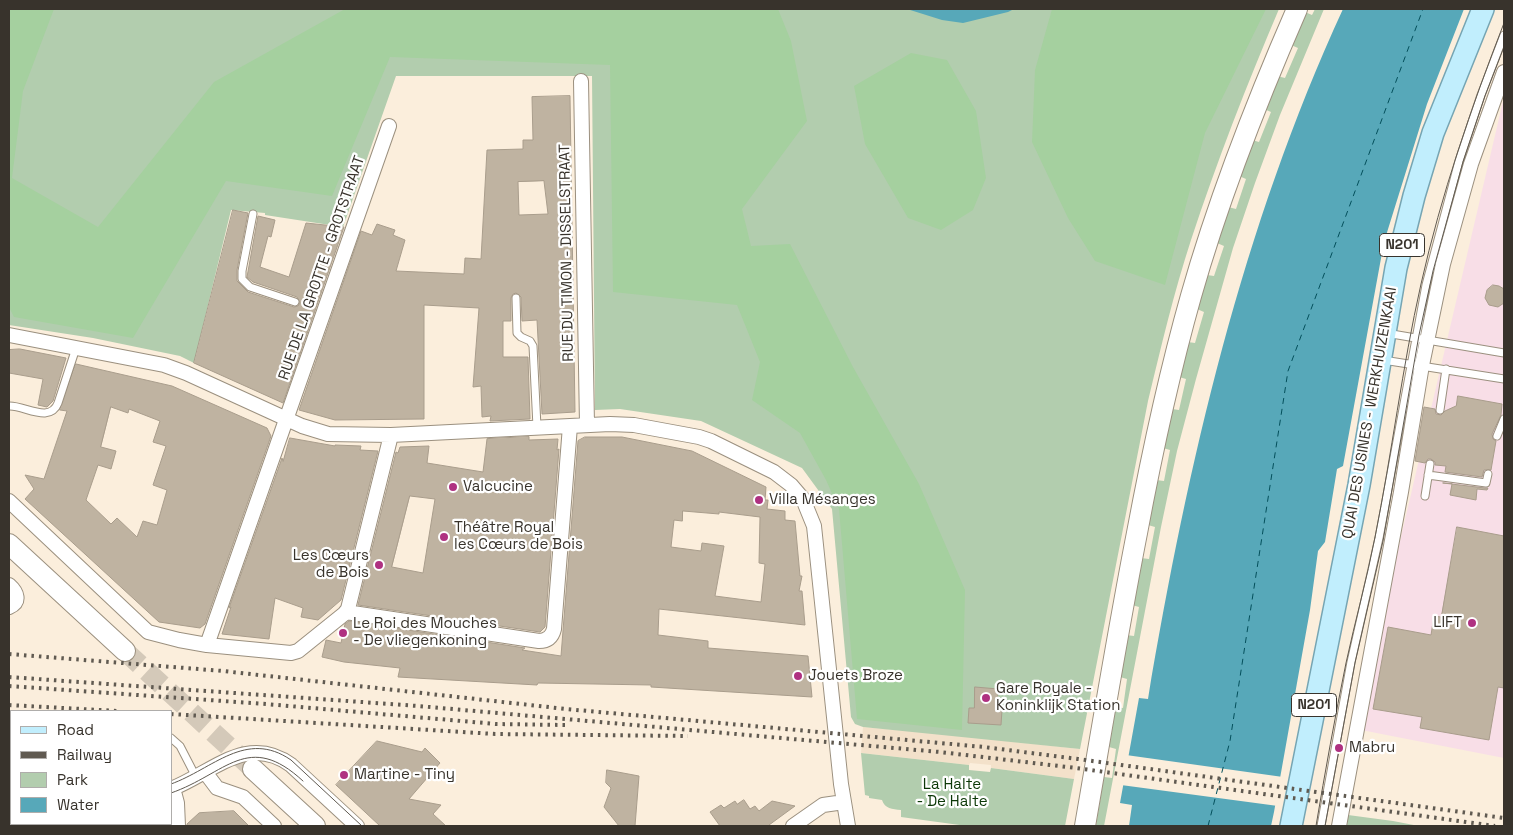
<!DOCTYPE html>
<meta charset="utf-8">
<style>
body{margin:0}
#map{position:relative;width:1513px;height:835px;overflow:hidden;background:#fbeedc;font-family:"Space Grotesk",sans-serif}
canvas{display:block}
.frame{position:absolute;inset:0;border:10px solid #38332c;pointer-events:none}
.legend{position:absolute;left:10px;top:710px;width:162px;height:115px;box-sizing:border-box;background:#fff;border:1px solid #afadab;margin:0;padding:6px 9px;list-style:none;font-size:15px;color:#38332c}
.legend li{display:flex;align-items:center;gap:10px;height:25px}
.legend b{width:25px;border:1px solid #afadab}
</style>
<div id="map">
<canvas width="1513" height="835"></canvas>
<div class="frame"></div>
<ul class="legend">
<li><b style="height:6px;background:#c1eefd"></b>Road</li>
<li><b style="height:6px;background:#605a51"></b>Railway</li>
<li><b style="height:14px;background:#b2cdae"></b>Park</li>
<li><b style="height:14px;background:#57a8b9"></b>Water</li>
</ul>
</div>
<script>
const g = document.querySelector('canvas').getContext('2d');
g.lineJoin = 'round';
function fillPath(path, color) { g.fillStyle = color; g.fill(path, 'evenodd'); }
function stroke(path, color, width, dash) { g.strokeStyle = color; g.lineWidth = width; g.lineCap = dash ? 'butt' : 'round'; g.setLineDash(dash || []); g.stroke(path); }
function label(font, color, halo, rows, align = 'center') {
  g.font = font + ' "Space Grotesk",sans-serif'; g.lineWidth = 4.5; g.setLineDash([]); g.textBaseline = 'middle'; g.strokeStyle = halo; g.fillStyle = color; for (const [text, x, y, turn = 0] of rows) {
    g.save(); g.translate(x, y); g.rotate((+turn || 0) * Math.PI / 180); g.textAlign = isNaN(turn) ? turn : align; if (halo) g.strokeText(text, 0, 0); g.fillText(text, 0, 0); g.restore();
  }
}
fillPath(new Path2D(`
 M 1504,97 L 1504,758 L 1356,729 Z`), '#f8dee7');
fillPath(new Path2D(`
 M 863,727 L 935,733 L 1080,749 L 1074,779 L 991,768 L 991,765 L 970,763 L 969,765 L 861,753 Z`), '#f3e1ca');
fillPath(new Path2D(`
 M 9,9 L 1279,9 C 1247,84 1217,161 1191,240 C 1174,292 1161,347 1148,401 L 1080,749 L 863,727 L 855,724 L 851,717 L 832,509 L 802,468 L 701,421 L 620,409 L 595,410 L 592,76 L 396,76 L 343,227 L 265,215 L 265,213 L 231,210 L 194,363 L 180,356 L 93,338 L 9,325 Z
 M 1315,9 L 1324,9 L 1280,115 L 1255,183 L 1233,248 L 1196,379 L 1177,451 L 1161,527 L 1104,826 L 1096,826 L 1104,777 L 1112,778 L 1116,749 L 1109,747 L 1115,707 L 1123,708 L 1127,679 L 1120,677 L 1126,635 L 1134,636 L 1139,607 L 1132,605 L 1141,558 L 1149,559 L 1155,527 L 1148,525 L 1156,480 L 1164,481 L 1170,450 L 1163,448 L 1172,409 L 1179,410 L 1186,379 L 1179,377 L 1188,342 L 1195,343 L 1204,312 L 1197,309 L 1207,275 L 1214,276 L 1224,246 L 1217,243 L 1228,207 L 1236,209 L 1246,179 L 1239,176 L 1252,140 L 1259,142 L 1271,112 L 1264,109 L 1277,76 L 1285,78 L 1298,48 L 1291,45 L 1305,12 L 1312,15 Z
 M 861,753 L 969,765 L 969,770 L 990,772 L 991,768 L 1074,779 L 1065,826 L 967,826 L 901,817 L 901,810 C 892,809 885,809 882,800 L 869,798 L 869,796 L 865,795 Z
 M 1348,815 L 1393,821 L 1419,826 L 1347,826 Z`), '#b2cdae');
fillPath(new Path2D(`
 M 9,9 L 54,9 L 23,91 L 12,178 L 98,227 L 214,82 L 345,9 L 778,9 L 791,41 L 807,121 L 742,209 L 751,246 L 790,244 L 853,367 L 919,484 L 965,590 L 962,730 L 857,719 L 839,509 L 826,480 L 800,433 L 752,400 L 760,362 L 737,305 L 613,292 L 610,65 L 390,57 L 332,196 L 226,181 L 133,338 L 14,317 L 9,307 Z
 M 1052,9 L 1266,9 L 1205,133 L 1165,285 L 1095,261 L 1068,218 L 1032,142 L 1035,70 Z
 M 911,53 L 947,60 L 976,111 L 986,178 L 973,210 L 941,230 L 908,218 L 865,144 L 854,86 Z`), '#a5d09f');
fillPath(new Path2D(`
 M 907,9 L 1014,9 L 1008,12 L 963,23 L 942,20 Z
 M 1343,9 L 1464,9 L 1427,104 L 1384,242 L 1343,466 L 1337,469 L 1325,542 L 1318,551 L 1310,610 L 1274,812 L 1271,826 L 1129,826 L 1132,805 L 1120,803 L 1139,698 L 1148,699 C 1188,462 1242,228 1343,9 Z`), '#57a8b9');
fillPath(new Path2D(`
 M 1126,755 L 1283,777 L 1278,806 L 1121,785 Z`), '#fbeedc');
stroke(new Path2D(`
 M 1208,826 L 1230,741 L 1288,371 L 1423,9`), '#034f5b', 1, [6, 5]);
const building = new Path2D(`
 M 570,96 L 575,412 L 542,414 L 537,320 L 522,321 L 521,297 L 516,293 L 513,294 L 511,298 L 511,321 L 503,321 L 503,357 L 528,357 L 530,419 L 490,421 L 491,416 L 482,417 L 481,386 L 473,387 L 479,308 L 424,305 L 424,419 L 335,420 L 299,410 L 361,231 L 372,235 L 377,224 L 395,230 L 393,235 L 405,240 L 396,271 L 464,274 L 465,258 L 481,259 L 487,150 L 523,149 L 523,140 L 533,140 L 532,97 ZM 544,181 L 548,214 L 519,215 L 518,182 Z
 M 233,210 L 248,213 L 237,270 L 237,281 L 248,292 L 294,307 L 298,306 L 300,303 L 297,297 L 253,282 L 247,277 L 258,216 L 275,220 L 271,237 L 268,236 L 260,267 L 289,277 L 306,223 L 344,227 L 283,403 L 194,363 Z
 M 1493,285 L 1499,286 L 1504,289 L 1504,303 L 1498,307 L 1489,305 L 1485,298 L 1487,290 Z
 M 20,349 L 66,358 L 53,401 L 47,407 L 38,405 L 43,379 L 9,373 L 9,350 Z
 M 76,364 L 172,386 L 267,428 L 271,436 L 205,624 L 200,628 L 159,622 L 25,499 L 34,489 L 25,475 L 44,479 L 67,411 L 60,410 ZM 111,407 L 128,413 L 129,409 L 160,421 L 153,442 L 166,446 L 153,485 L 167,490 L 157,525 L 143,521 L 137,537 L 117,518 L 111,524 L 86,500 L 98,465 L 111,469 L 116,451 L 101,447 Z
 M 1458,396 L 1502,404 L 1501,415 L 1492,434 L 1493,439 L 1496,441 L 1491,470 L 1484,470 L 1482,477 L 1445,472 L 1446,466 L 1435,465 L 1435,462 L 1431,459 L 1428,459 L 1425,463 L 1415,461 L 1424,407 L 1435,409 L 1436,414 L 1441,415 L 1445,411 L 1456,406 Z
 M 529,437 L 529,440 L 558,439 L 557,450 L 559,449 L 545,627 L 540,632 L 358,605 L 396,452 L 398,453 L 400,447 L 429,446 L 427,463 L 483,472 L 487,439 ZM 410,496 L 435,499 L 423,573 L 392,567 Z
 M 585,437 L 622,437 L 692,451 L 766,487 L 765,500 L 768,500 L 767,509 L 785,511 L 785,520 L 795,521 L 800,576 L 802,576 L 799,591 L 802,591 L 805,625 L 659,609 L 658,635 L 708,641 L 708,648 L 808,656 L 812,697 L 651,687 L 651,685 L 538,683 L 537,685 L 398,677 L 400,668 L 344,662 L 322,657 L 326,640 L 341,643 L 345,624 L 349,621 L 525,648 L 522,650 L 561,656 L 578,441 ZM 683,511 L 719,514 L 719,512 L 760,517 L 759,563 L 765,564 L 761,602 L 715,596 L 724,546 L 702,543 L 701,551 L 671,547 L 674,520 L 682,521 Z
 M 290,438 L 335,446 L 335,445 L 361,446 L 360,450 L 378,451 L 341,600 L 318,620 L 301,617 L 303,608 L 275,598 L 269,639 L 222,634 L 231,607 L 229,608 L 282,458 L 283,461 Z
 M 1443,483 L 1485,488 L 1488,488 L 1487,490 L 1477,489 L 1476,500 L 1450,495 L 1452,484 Z
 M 1457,527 L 1504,536 L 1504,688 L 1498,687 L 1489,740 L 1420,728 L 1422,717 L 1373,709 L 1388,627 L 1431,635 L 1434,616 L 1441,617 Z
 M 975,687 L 998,689 L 997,710 L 1002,710 L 1001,725 L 968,723 L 969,708 L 974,708 Z
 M 377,741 L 422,752 L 425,748 L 440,763 L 409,799 L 441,805 L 433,814 L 446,826 L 380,826 L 336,785 Z
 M 607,770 L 639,776 L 635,826 L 619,826 L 604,807 L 611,788 L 606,783 Z
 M 744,800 L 750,809 L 755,806 L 759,811 L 772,801 L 795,806 L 769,825 L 770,826 L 720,826 L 710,812 L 721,805 L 724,808 L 735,801 L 737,804 Z
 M 234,811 L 249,826 L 187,826 L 187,824 L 199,813 Z`);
fillPath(building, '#bfb3a1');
stroke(building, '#a99d8c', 1);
stroke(new Path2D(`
 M 125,651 L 253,769`), '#d4c9b9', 20, [20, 10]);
const service = new Path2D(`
 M 253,214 L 242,271 L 242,279 L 250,287 L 295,302
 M 516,298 L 517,333 L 521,337 L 530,341 L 533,346 L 537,427
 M 1386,333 L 1504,353
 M 1383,360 L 1504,379
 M 9,406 C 24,405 50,424 58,403 L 76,348
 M 1440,410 L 1446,369
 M 1497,436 L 1504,419
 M 1428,475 L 1486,483 L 1488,474
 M 1425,496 L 1430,464
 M 171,738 L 180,746 L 196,777
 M 1321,826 L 1351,662 L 1379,538 L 1426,285 L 1459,161 L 1481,95 L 1504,35`);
const minor = new Path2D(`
 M 581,81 L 587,425
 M 9,335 L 164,365 L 186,373 L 302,426 L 328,434 L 391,435 L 610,424 L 634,425 L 699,437 L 711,441 L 774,472 L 791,485 L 803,499 L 814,526 L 841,784 L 848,826
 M 9,501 L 148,632 L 179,640 L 207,645 L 291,653 L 298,651 L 344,614 L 348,609 L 391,435
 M 9,585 C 17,592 21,602 9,607
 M 346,612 L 539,641 C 547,641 552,637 554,629 L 570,426
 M 207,645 L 389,126
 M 205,772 L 217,788 L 243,797 L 274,826
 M 173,788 L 177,803 L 178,826
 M 171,789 C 212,773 247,733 291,765 L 357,826
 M 9,797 L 11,797
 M 793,826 L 823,805 L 844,802
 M 1339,826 L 1401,492 L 1422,365 L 1443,264 L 1471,164 L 1504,72`);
const secondary = new Path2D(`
 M 9,544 L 125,651
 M 253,769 L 315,826
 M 1085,826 C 1102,728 1118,630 1137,533 C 1152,453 1169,374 1191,296 C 1219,197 1256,103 1297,9`);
const primary = new Path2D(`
 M 1291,826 L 1359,485 L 1396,268 L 1414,196 L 1433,133 L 1483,9`);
stroke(service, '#9b907f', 9);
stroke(minor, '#9b907f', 16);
stroke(secondary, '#9b907f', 22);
stroke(primary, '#76a5b3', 24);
stroke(service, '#fff', 7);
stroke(minor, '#fff', 14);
stroke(secondary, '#fff', 20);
stroke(primary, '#c1eefd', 21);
stroke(new Path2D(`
 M 171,784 C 213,769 246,729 291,760 L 362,826
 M 9,793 L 11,793
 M 171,793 C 226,774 248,730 303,781
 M 9,801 L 11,801
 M 1316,826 C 1325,772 1335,717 1346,663 C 1355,621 1367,579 1375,537 C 1392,453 1402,368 1421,284 C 1441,195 1471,108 1504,23
 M 1325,826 L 1355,663 L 1383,541 L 1419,335 L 1433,271 L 1463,162 L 1485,96 L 1504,47`), '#605a51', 1);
stroke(new Path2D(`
 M 9,654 L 223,671 L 566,709 L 984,747 L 1078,759 L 1504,818
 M 9,677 L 418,706 L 940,752 L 1076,768 L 1495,826
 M 9,686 L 266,704 L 496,724 L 566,725
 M 9,705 L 118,711
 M 171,714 L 495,734 L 688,736`), '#605a51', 4, [2.5, 5]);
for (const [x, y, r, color] of [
 [453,487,5,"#af3181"],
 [759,500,5,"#af3181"],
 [444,537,5,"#af3181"],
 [379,565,5,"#af3181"],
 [1472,623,5,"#af3181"],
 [343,633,5,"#af3181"],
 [798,676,5,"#af3181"],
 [986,698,5,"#af3181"],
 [1339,748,5,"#af3181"],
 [344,775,5,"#af3181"]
]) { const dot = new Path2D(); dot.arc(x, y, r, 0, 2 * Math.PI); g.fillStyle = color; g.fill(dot); stroke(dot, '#fff', 2); }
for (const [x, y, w] of [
 [1402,245,45],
 [1314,705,45]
]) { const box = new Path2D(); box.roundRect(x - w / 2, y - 11.5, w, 23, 4); g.fillStyle = '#fff'; g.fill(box); stroke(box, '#38332c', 1); }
label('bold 14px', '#38332c', null, [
 ["N201",1402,245],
 ["N201",1314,705]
]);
label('15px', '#38332c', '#fff', [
 ["RUE DU TIMON - DISSELSTRAAT",567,253,-91],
 ["RUE DE LA GROTTE - GROTSTRAAT",322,268,-71],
 ["QUAI DES USINES - WERKHUIZENKAAI",1370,413,-80]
]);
label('15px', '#38332c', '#fff', [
 ["Valcucine",463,487],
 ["Villa Mésanges",769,500],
 ["Théâtre Royal",454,528],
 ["les Cœurs de Bois",454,545],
 ["Les Cœurs",369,556,"right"],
 ["de Bois",369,573,"right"],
 ["LIFT",1462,623,"right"],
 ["Le Roi des Mouches",353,624],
 ["- De vliegenkoning",353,641],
 ["Jouets Broze",808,676],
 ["Gare Royale -",996,689],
 ["Koninklijk Station",996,706],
 ["Mabru",1349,748],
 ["Martine - Tiny",354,775]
], 'left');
label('15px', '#0c3807', '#fff', [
 ["La Halte",952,785],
 ["- De Halte",952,802]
]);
</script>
